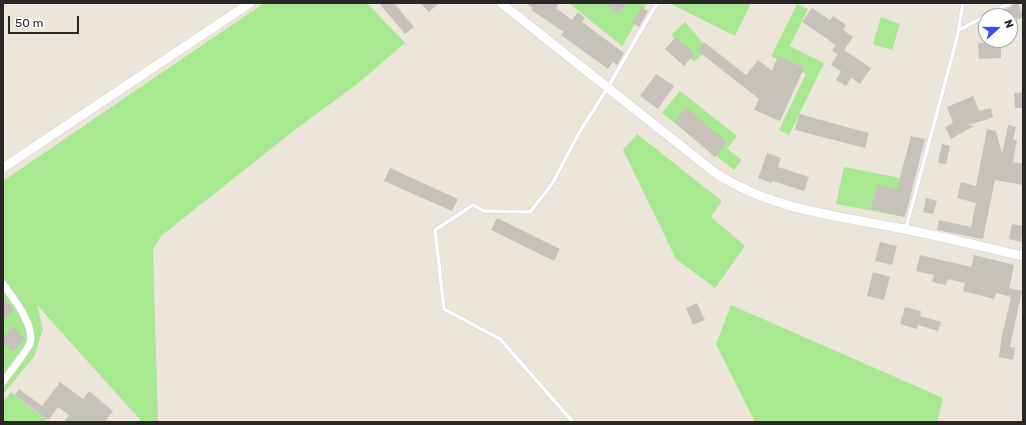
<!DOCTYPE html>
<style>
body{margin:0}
#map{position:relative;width:1026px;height:425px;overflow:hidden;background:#ece5d9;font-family:Rubik,sans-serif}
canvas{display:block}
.frame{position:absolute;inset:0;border:4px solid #282828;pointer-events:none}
.north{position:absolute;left:978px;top:8px;width:40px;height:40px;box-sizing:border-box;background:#fff;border:1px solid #a9a9a9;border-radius:50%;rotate:69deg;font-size:11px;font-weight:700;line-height:16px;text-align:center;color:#282828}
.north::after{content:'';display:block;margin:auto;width:14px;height:18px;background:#334bff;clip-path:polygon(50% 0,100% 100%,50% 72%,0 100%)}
.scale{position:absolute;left:8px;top:16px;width:71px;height:18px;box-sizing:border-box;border:2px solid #282828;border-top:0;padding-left:5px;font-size:12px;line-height:14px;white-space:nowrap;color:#282828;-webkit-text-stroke:3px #fff;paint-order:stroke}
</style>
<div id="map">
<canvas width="1026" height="425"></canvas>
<div class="frame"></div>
<div class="north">N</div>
<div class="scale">50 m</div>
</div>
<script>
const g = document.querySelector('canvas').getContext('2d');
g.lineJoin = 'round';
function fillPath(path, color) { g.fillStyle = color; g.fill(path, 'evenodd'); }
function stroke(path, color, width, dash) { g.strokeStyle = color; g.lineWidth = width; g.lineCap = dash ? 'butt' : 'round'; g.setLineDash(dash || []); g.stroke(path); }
fillPath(new Path2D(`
 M 264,3 L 367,3 L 405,43 L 356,85 L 296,129 L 161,236 L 153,250 L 158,422 L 142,422 L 37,305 L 43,329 L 34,357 L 3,394 L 3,181 Z
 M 569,3 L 647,3 L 622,46 Z
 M 669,3 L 751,3 L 735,36 Z
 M 797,4 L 808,9 L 790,46 L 824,63 L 789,135 L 779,130 L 806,74 L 771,56 Z
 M 881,17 L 900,24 L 892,50 L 873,44 Z
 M 685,22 L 708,49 L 694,62 L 671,35 Z
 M 680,91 L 737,136 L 727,149 L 742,160 L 734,170 L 662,113 Z
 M 637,134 L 722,201 L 711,217 L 745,246 L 715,288 L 676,259 L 623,150 Z
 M 844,167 L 911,180 L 904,217 L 836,204 Z
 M 731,305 L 943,398 L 937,422 L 755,422 L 716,344 Z
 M 11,392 L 49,422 L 3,422 L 3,402 Z`), '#a8e890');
fillPath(new Path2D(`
 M 379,3 L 394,3 L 414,27 L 405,34 Z
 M 420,3 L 439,3 L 429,12 Z
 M 526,3 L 559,3 L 556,8 L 572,20 L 578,12 L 585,18 L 582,22 L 624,53 L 617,65 L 613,62 L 608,69 L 561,35 L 564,32 L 531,10 L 533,8 Z
 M 605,3 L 627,3 L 618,14 Z
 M 1013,3 L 1018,3 L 1023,17 L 1010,23 L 1010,16 L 995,15 L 1012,6 Z
 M 641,7 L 648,11 L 639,27 L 632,23 Z
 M 812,8 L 830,20 L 833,16 L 846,25 L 843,30 L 853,37 L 844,50 L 871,68 L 860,84 L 851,78 L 846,86 L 836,80 L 841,71 L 831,65 L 838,54 L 832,51 L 836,45 L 802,22 Z
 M 676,37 L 695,54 L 684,66 L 665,49 Z
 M 704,42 L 746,75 L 758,60 L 772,71 L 778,56 L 804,68 L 780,121 L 754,110 L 759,99 L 698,51 Z
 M 978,43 L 1001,43 L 1001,58 L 979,59 Z
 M 656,74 L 674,86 L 658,109 L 640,96 Z
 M 1023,92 L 1023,108 L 1015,108 L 1014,93 Z
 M 973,96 L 979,111 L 991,108 L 993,117 L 986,120 L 967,125 L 974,126 L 951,139 L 945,127 L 953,123 L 947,107 Z
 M 686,107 L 727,142 L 715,157 L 674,122 Z
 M 799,114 L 869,133 L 865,148 L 795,130 Z
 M 1008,125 L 1016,127 L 1013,140 L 1017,140 L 1013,162 L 1023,164 L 1023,185 L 995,180 L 983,239 L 937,230 L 939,220 L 971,227 L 976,203 L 957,198 L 961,182 L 976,186 L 987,129 L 996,131 L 1002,154 Z
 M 911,136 L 925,139 L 905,217 L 871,209 L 877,184 L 897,189 Z
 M 942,144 L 950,146 L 946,164 L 938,163 Z
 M 767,153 L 781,158 L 778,167 L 809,177 L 804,191 L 772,181 L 771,183 L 758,178 Z
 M 390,168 L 458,199 L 452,211 L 384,181 Z
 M 926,198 L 937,201 L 933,214 L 923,212 Z
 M 497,218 L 560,249 L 554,261 L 491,230 Z
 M 1012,224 L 1023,226 L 1021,242 L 1009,239 Z
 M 880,242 L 897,246 L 892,265 L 875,261 Z
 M 920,255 L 971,267 L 974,255 L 1014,265 L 1009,288 L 1022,291 L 1010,347 L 1015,348 L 1013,360 L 999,357 L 1002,335 L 1011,297 L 996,293 L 994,299 L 963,291 L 965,283 L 948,279 L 946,285 L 932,282 L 934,275 L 916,271 Z
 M 873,272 L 890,277 L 884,300 L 867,296 Z
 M 3,297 L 14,310 L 3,320 Z
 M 697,303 L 705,320 L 693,325 L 686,308 Z
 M 905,307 L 921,311 L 920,316 L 941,322 L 938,331 L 918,325 L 917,329 L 900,324 Z
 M 13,326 L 25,338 L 13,352 L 3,343 L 3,337 Z
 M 60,382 L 83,399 L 89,391 L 113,411 L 105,422 L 64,422 L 69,415 L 58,407 L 49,419 L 46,419 L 15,395 L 19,389 L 42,406 Z`), '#c7c2b9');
const service = new Path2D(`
 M 959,30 L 1010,3
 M 906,228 L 957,38 L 963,3
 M 573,422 L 500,339 L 444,309 L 435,230 L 473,205 L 484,211 L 530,212 L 552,184 L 579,133 L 608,87 L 657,3`);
const minor = new Path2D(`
 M 3,284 C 13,298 35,325 30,343 C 28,350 8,374 3,382`);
const tertiary = new Path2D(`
 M 501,3 L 714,172 C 771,210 838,216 904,229 C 944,237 983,247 1023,256
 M 3,168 L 250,3`);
stroke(service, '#ced0e3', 4.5);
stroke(minor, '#ced0e3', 8);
stroke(tertiary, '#ced0e3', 10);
stroke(service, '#fff', 3.5);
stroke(minor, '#fff', 7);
stroke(tertiary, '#fff', 9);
</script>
